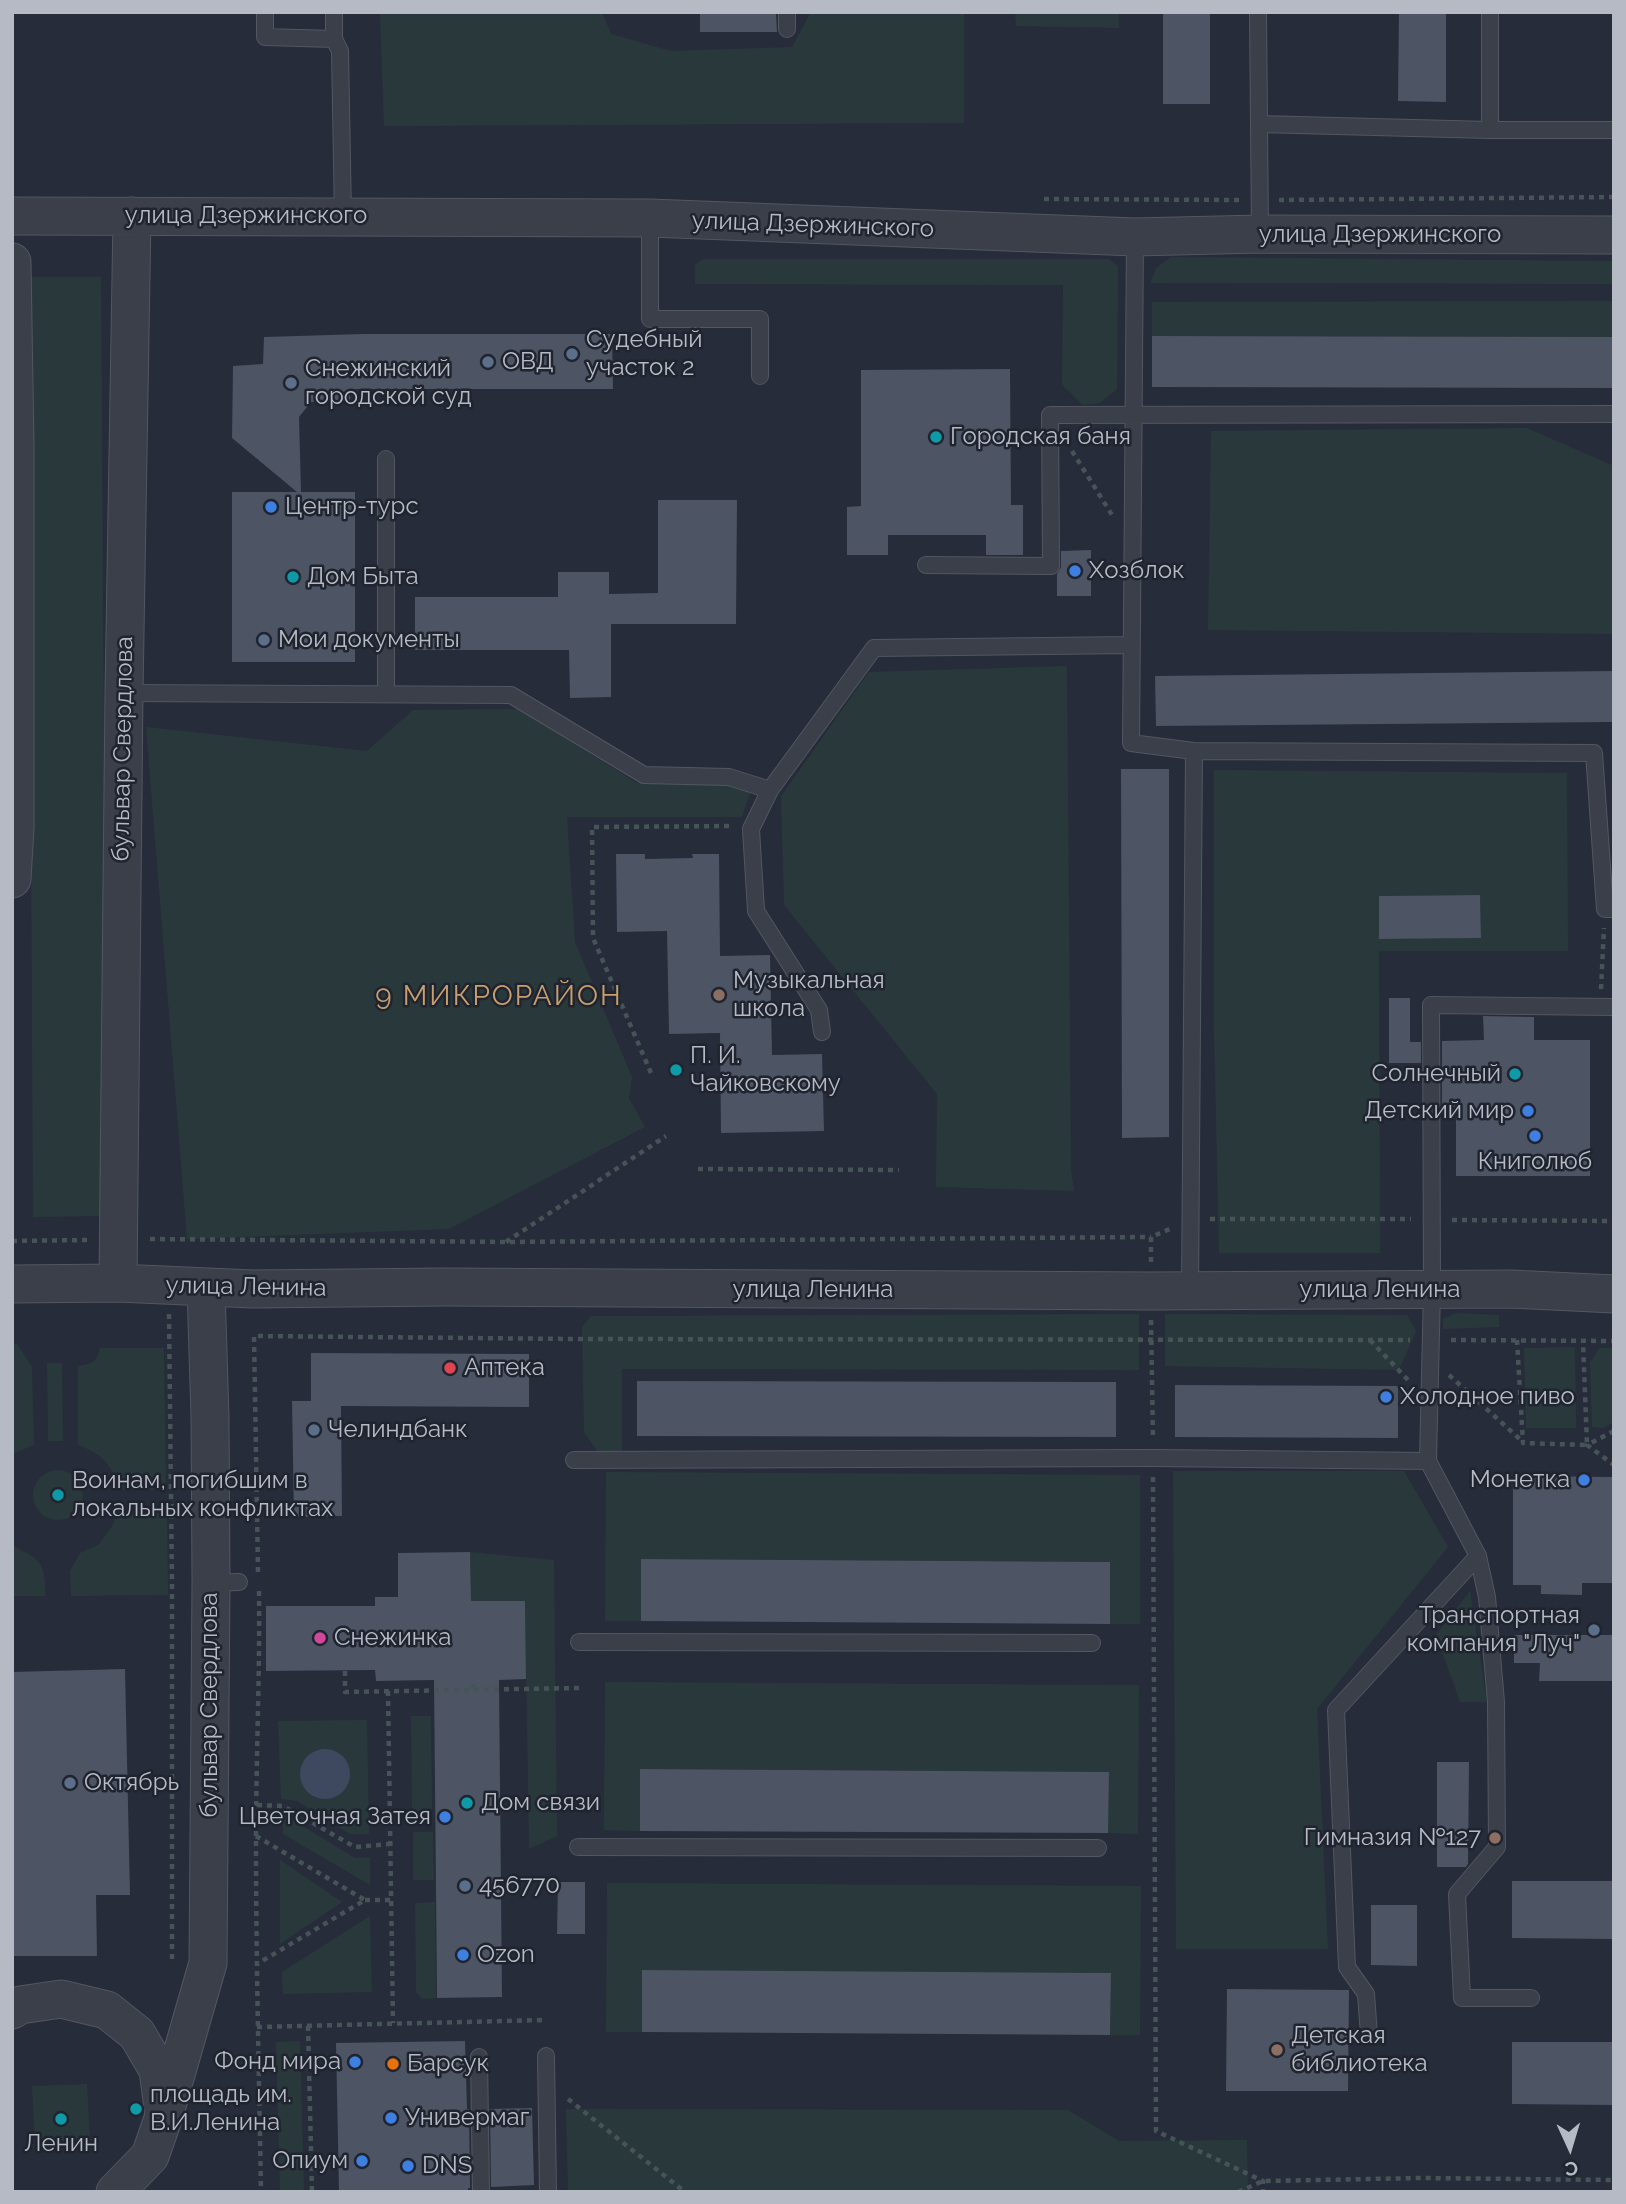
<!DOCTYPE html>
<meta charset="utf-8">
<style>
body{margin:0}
#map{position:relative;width:1626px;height:2204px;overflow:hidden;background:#262c39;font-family:Raleway,sans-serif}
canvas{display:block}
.frame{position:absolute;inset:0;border:14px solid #b5bac5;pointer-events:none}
.north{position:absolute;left:1535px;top:2113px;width:70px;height:70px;-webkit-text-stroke:5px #1f242f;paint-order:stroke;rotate:176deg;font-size:19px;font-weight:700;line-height:28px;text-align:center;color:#b5bac5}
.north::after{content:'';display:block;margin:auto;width:24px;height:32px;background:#b5bac5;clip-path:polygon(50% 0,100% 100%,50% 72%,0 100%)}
</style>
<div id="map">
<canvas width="1626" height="2204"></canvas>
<div class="frame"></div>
<div class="north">С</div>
</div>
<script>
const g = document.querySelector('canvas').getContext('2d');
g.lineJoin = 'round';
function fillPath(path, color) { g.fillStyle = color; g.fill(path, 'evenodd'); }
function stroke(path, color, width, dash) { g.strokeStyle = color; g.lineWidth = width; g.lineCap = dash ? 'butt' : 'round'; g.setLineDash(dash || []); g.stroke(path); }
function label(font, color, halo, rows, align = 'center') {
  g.font = font + ' Raleway,sans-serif'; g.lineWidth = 5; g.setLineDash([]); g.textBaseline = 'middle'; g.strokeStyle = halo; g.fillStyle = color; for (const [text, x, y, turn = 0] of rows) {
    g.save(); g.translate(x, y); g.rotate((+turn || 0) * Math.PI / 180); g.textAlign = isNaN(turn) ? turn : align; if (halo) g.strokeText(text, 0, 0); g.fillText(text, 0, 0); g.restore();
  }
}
fillPath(new Path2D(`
 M 380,12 L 602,12 L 611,34 L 671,51 L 792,47 L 811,12 L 964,12 L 964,123 L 384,126 Z
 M 1015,12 L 1119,12 L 1119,28 L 1016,26 Z
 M 1171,257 L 1614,261 L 1614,284 L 1150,283 L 1156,268 Z
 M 704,259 L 1109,259 L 1118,266 L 1117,389 L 1100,403 L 1083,405 L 1062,385 L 1063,285 L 695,284 L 695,264 Z
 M 28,277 L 101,277 L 107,1216 L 33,1217 Z
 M 1611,301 L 1614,305 L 1614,337 L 1152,336 L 1152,302 Z
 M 1527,428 L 1614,466 L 1614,634 L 1208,630 L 1211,431 Z
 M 1067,666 L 1071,1169 L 1074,1191 L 936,1187 L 937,1094 L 784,905 L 781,796 L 869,672 Z
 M 518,709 L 637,783 L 714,780 L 751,790 L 742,817 L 567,817 L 575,942 L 632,1077 L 629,1098 L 645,1127 L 449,1229 L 187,1239 L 146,727 L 367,751 L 413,710 Z
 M 1214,770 L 1567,773 L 1568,951 L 1379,951 L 1380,1253 L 1219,1253 L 1214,1030 ZM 1480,895 L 1481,938 L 1379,939 L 1379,896 Z
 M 1456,1313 L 1499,1315 L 1499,1327 L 1443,1329 L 1443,1319 Z
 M 1139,1314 L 1139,1370 L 622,1369 L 622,1455 L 600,1455 L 584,1432 L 582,1327 L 591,1316 Z
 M 1165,1314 L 1407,1315 L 1416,1331 L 1399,1370 L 1165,1366 Z
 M 12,1344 L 17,1344 L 32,1367 L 34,1445 L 12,1454 Z
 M 1575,1347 L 1576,1428 L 1526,1428 L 1524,1348 Z
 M 100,1348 L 164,1348 L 166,1490 L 120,1490 C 111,1464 104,1455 78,1445 L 78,1366 C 92,1364 97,1362 100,1348 Z
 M 1600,1348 L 1614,1348 L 1614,1422 L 1603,1428 L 1592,1427 L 1590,1362 Z
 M 47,1363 L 62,1363 L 63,1441 L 48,1441 Z
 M33 1495a25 25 0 1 1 50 0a25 25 0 1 1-50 0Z
 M 1173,1471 L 1404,1471 L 1448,1547 L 1317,1709 L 1328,1949 L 1176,1949 Z
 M 606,1472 L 1140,1475 L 1140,1624 L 1110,1624 L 1110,1562 L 642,1559 L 641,1621 L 605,1621 Z
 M 119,1507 L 167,1508 L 168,1595 L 71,1596 L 70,1571 L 80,1553 L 98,1545 L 112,1527 Z
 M 12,1544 C 19,1550 26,1552 33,1557 C 46,1565 45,1582 45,1596 L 12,1596 Z
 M 470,1552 L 554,1560 L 557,1836 L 529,1849 L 525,1601 L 471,1601 Z
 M 1470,1591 L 1487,1702 L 1460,1702 L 1436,1635 Z
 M 605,1682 L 1139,1685 L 1138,1834 L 1108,1833 L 1108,1772 L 640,1769 L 640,1831 L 604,1830 Z
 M 411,1716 L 431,1716 L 432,1812 L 412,1812 Z
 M 367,1720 L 369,1834 L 350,1834 L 297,1801 L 281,1799 L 278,1721 Z
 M 283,1814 L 355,1858 L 370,1857 L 370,1885 L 283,1834 Z
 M 413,1832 L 433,1832 L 434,1880 L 413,1880 Z
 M 280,1860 L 342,1902 L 280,1944 Z
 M 607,1883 L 1141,1886 L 1140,2035 L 1110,2035 L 1111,1973 L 643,1970 L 642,2032 L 606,2032 Z
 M 435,1902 L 436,1998 L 422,1999 L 416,1992 L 415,1903 Z
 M 370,1916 L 372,1992 L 283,1994 L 282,1972 Z
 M 300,2041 L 304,2192 L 280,2192 L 276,2042 Z
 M 87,2084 L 90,2140 L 35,2142 L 32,2086 Z
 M 566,2109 L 1068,2110 L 1119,2141 L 1247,2140 L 1248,2192 L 568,2192 Z`), '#29393b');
fillPath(new Path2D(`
 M300 1774a25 25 0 1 1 50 0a25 25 0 1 1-50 0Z`), '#3e4960');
fillPath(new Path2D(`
 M 700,12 L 776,12 L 777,32 L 700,32 Z
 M 1163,12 L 1210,12 L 1210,104 L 1163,104 Z
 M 1399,12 L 1446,12 L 1446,102 L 1398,101 Z
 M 363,334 L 612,334 L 613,389 L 350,389 L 350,401 L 311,402 L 299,417 L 301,492 L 355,492 L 355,662 L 232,662 L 232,492 L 297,492 L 232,438 L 233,366 L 263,364 L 264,337 Z
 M 1152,336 L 1614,337 L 1614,388 L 1152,387 Z
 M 1010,369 L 1011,505 L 1023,505 L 1023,555 L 986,555 L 986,535 L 888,535 L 888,555 L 847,555 L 847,507 L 861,506 L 861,370 Z
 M 658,500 L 737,500 L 736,624 L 611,624 L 611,697 L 570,698 L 569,650 L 415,650 L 415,597 L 558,597 L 558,572 L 609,572 L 609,594 L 658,593 Z
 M 1091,550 L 1091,596 L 1057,596 L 1057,574 L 1061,567 L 1061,551 Z
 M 1614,671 L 1614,722 L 1156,726 L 1155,676 Z
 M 1121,769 L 1169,769 L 1169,1137 L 1122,1138 Z
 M 616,854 L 645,854 L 645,859 L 693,858 L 692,854 L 719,854 L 720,956 L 770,955 L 772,1055 L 822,1054 L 824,1131 L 721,1133 L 720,1033 L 669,1034 L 667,931 L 617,932 Z
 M 1480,895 L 1481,938 L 1379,939 L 1379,896 Z
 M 1389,998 L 1410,998 L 1410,1042 L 1421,1042 L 1421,1063 L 1389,1063 Z
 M 1483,1016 L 1534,1017 L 1534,1040 L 1590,1040 L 1590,1176 L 1456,1176 L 1456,1108 L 1442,1108 L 1442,1041 L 1484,1040 Z
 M 311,1353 L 529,1354 L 529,1407 L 341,1406 L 342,1516 L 294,1517 L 292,1401 L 311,1401 Z
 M 637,1381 L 1116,1382 L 1116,1437 L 637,1436 Z
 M 1175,1385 L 1398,1386 L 1398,1438 L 1175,1437 Z
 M 1513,1476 L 1614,1477 L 1614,1583 L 1582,1583 L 1582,1595 L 1541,1594 L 1541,1585 L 1513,1585 Z
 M 470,1552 L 471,1601 L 525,1601 L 526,1679 L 499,1680 L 502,1997 L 437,1998 L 434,1680 L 376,1681 L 375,1670 L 266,1671 L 266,1606 L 375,1606 L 375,1597 L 398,1597 L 398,1553 Z
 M 641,1559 L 1110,1562 L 1110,1624 L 641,1621 Z
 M 1514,1635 L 1614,1635 L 1614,1681 L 1539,1681 L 1540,1663 L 1514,1663 Z
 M 125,1669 L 130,1895 L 96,1895 L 97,1956 L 12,1956 L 12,1672 Z
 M 1437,1762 L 1469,1762 L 1468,1864 L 1466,1867 L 1437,1867 Z
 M 640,1769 L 1109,1772 L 1108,1833 L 640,1831 Z
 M 1512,1881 L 1614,1881 L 1614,1939 L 1512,1938 Z
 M 558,1882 L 585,1882 L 585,1934 L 557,1934 Z
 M 1371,1905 L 1417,1905 L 1417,1966 L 1371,1965 Z
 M 642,1970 L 1111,1973 L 1110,2035 L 642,2032 Z
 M 1227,1989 L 1349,1990 L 1348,2091 L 1226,2091 Z
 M 465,2041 L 467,2109 L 469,2109 L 470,2188 L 468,2188 L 468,2192 L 339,2192 L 336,2043 Z
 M 1512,2042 L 1614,2042 L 1614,2105 L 1512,2104 Z
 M 532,2108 L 534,2185 L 491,2187 L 490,2109 Z`), '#4d5463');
const service = new Path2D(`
 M 265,12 L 265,37 L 334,39
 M 334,12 L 334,39 L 340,51 L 343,217
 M 787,12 L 787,29
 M 1258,12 L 1259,124
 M 1490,130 L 1614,130
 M 650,218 L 650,319 L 760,319 L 760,376
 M 1260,234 L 1259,124 L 1490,130 L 1490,12
 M 1135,237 L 1131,743 L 1194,751 L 1594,753 L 1605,909 L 1614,909
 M 386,459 L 386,693
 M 926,565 L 1051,566 L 1050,415 L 1614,414
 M 124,693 L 511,695 L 644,775 L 729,777 L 770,790
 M 822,1032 L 819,1010 L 756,911 L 751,829 L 770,790 L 874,648 L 1130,645
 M 1190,1291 L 1194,751
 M 574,1460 L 1153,1458 L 1428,1461
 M 211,1583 L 239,1582
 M 579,1642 L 1092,1643
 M 578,1847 L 1098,1848
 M 1531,1998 L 1462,1998 L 1457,1894 L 1497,1847 L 1496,1702 L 1487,1597 L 1478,1556 L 1428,1461 L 1432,1289 L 1431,1005 L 1614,1007
 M 1369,2035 L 1366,1994 L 1347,1967 L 1336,1710 L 1478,1556
 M 546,2056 L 548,2192
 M 479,2057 L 481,2192`);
const tertiary = new Path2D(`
 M 12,216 L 650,218 L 1135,237 L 1260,234 L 1614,235
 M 12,262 L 15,447 L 15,827 L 12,879
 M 118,1283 L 124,693 L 132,216
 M 12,1284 L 118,1283 L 253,1289 L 444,1287 L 1151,1291 L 1511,1289 L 1614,1294
 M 12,2010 L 20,2005 L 61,1999 L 107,2010 L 137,2034 L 158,2070 L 164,2116 L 150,2156 L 115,2192
 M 164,2116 L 208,1963 L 211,1583 L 210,1417 L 206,1288`);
stroke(service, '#525762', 18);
stroke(tertiary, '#525762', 39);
stroke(new Path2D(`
 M 1044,199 L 1242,200
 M 1279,200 L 1614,197
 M 1072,451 L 1112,515
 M 1601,989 L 1604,928
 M 651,1073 L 593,938 L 592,827 L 732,826
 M 698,1169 L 899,1170
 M 1210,1219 L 1411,1219
 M 1452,1220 L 1614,1221
 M 150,1239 L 505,1242 L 1151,1237
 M 12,1241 L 88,1240
 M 506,1242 L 666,1136
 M 1151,1262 L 1151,1237 L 1172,1228
 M 169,1314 L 172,1585 L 172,1964
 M 1151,1320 L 1153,1440
 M 1370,1340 L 1409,1381
 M 1451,1340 L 1614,1341
 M 1517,1340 L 1523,1443 L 1587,1445 L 1583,1341
 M 1449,1375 L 1523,1442
 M 1614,1431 L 1587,1445 L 1614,1465
 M 1153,1477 L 1156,2131 L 1263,2181 L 1263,2192
 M 258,1572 L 254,1336 L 573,1339 L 1410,1340
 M 259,1591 C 260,1674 256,1757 256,1841 C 256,1958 259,2075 261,2192
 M 345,1671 L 345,1692 L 579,1688
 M 473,1689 L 473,1680
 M 388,1691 L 393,2023
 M 257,1805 L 283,1806 L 355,1847 L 390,1844
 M 256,1836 L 365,1900 L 257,1964
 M 365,1900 L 391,1900
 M 308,2026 L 312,2192
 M 257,2027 L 546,2020
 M 568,2099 L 685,2192
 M 1238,2192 L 1263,2181 L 1422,2178 L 1614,2180`), '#465458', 4.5, [5, 5]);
stroke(service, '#3a3f4a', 16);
stroke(tertiary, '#3a3f4a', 37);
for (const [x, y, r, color] of [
 [572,354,7,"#5c6f8a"],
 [488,362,7,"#5c6f8a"],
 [291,383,7,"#5c6f8a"],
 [936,437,7,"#0f9aa8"],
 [271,507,7,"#3f7fe0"],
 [1075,571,7,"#3f7fe0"],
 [293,577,7,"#0f9aa8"],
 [264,640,7,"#5c6f8a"],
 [719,995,7,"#8d6e63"],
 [676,1070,7,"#0f9aa8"],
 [1515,1074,7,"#0f9aa8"],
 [1528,1111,7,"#3f7fe0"],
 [1535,1136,7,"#3f7fe0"],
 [450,1368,7,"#e0444e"],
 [1386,1397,7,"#3f7fe0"],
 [314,1430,7,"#5c6f8a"],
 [1584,1480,7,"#3f7fe0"],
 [58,1495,7,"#0f9aa8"],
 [1594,1630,7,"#5c6f8a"],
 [320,1638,7,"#d1479c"],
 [70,1783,7,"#5c6f8a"],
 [467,1803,7,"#0f9aa8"],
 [445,1817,7,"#3f7fe0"],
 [1495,1838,7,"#8d6e63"],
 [465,1886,7,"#5c6f8a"],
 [463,1955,7,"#3f7fe0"],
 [1277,2050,7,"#8d6e63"],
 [355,2062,7,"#3f7fe0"],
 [393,2064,7,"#e8710a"],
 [136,2109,7,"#0f9aa8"],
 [391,2118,7,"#3f7fe0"],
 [61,2119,7,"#0f9aa8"],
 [362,2161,7,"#3f7fe0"],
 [408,2166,7,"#3f7fe0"]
]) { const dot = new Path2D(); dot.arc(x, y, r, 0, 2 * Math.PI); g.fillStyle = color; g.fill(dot); stroke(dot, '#1f242f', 2.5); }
label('24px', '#b5bac5', '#1f242f', [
 ["улица Дзержинского",246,216],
 ["улица Дзержинского",813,225,2],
 ["улица Дзержинского",1380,235],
 ["бульвар Свердлова",123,749,-89],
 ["улица Ленина",246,1287,1],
 ["улица Ленина",813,1290],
 ["улица Ленина",1380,1290],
 ["бульвар Свердлова",210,1705,-90]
]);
label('24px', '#b5bac5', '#1f242f', [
 ["Судебный",586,340],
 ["участок 2",586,368],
 ["ОВД",502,362],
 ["Снежинский",305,369],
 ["городской суд",305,397],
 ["Городская баня",950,437],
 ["Центр-турс",285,507],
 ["Хозблок",1089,571],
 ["Дом Быта",307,577],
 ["Мои документы",278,640],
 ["Музыкальная",733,981],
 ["школа",733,1009],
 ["П. И.",690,1056],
 ["Чайковскому",690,1084],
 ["Солнечный",1501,1074,"right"],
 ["Детский мир",1514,1111,"right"],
 ["Книголюб",1535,1162,"center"],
 ["Аптека",464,1368],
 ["Холодное пиво",1400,1397],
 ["Челиндбанк",328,1430],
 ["Монетка",1570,1480,"right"],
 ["Воинам, погибшим в",72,1481],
 ["локальных конфликтах",72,1509],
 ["Транспортная",1580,1616,"right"],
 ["компания \"Луч\"",1580,1644,"right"],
 ["Снежинка",334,1638],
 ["Октябрь",84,1783],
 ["Дом связи",481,1803],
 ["Цветочная Затея",431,1817,"right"],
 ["Гимназия №127",1481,1838,"right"],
 ["456770",479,1886],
 ["Ozon",477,1955],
 ["Детская",1291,2036],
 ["библиотека",1291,2064],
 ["Фонд мира",341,2062,"right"],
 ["Барсук",407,2064],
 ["площадь им.",150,2095],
 ["В.И.Ленина",150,2123],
 ["Универмаг",405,2118],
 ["Ленин",61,2144,"center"],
 ["Опиум",348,2161,"right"],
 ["DNS",422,2166]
], 'left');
g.letterSpacing = '2px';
label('28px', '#c69e6f', '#1f242f', [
 ["9 МИКРОРАЙОН",499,997]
]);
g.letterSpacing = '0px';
</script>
